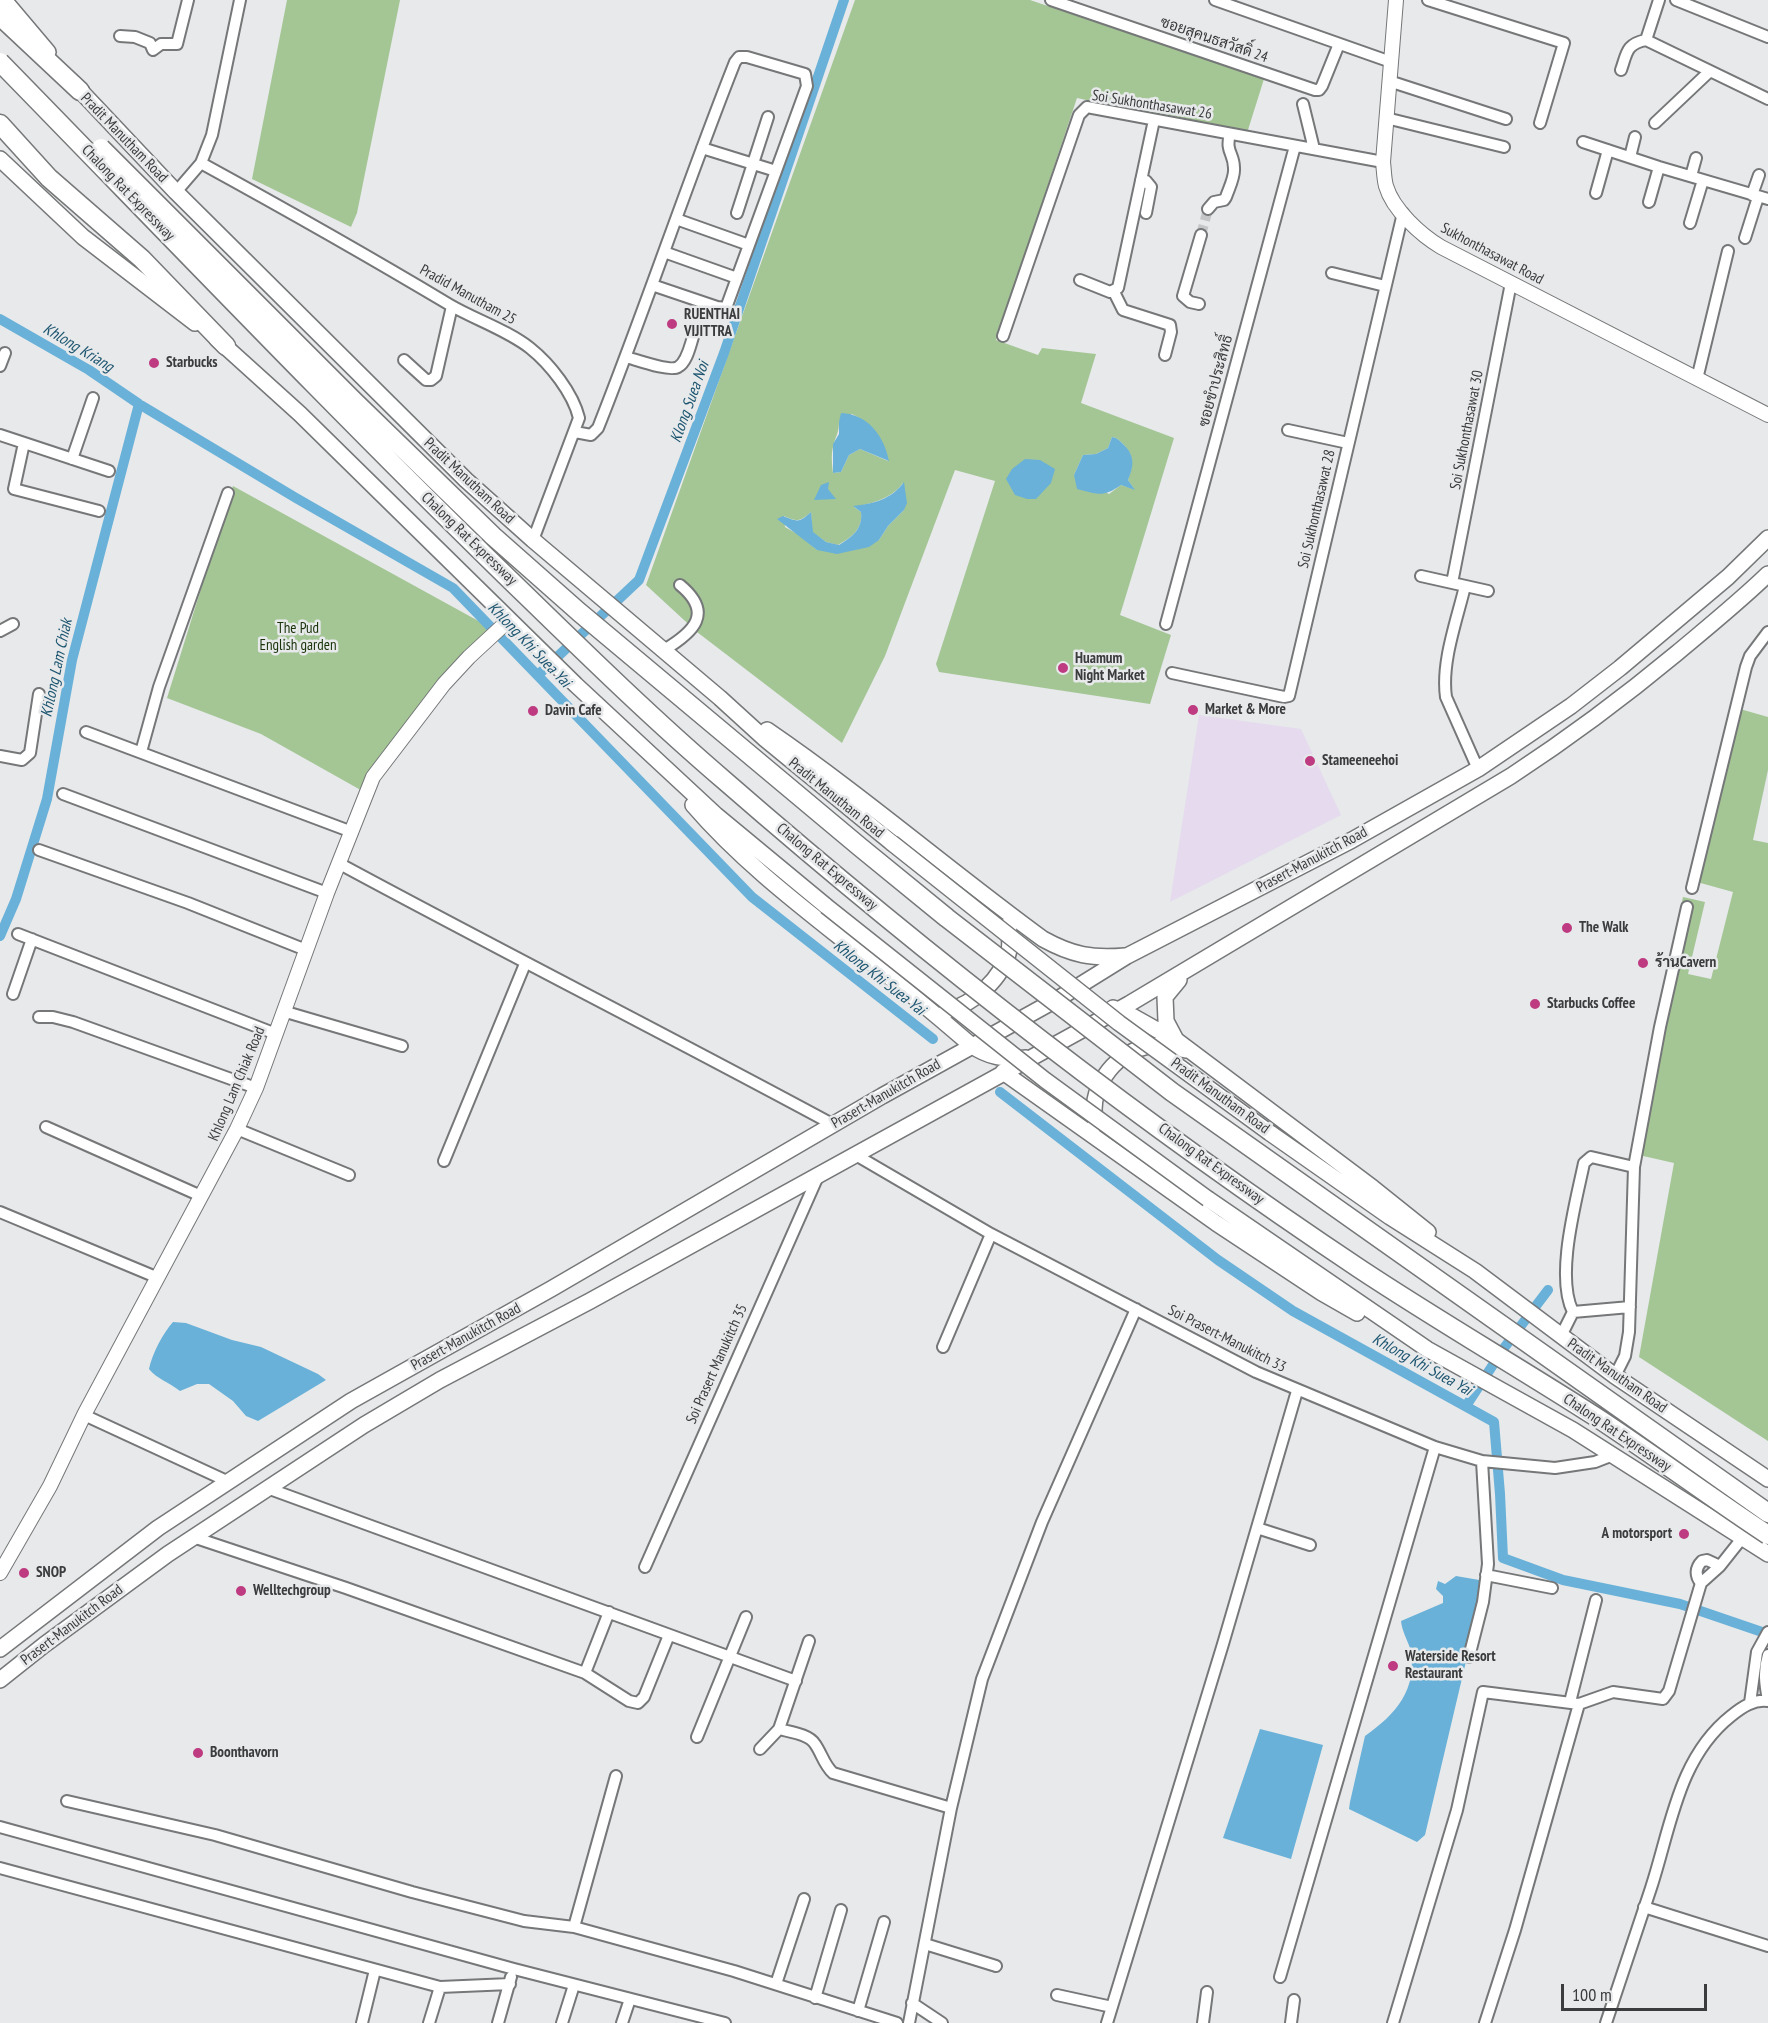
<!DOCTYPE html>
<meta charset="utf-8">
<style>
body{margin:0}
#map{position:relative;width:1768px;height:2023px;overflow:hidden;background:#e7e9eb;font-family:"PT Sans Narrow",sans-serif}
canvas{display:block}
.scale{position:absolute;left:1561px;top:1984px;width:146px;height:27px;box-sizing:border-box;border:3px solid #3b3c3d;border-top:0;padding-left:8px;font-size:18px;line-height:21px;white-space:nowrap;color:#3b3c3d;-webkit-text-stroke:4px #e7e9eb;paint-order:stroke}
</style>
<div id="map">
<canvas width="1768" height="2023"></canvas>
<div class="scale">100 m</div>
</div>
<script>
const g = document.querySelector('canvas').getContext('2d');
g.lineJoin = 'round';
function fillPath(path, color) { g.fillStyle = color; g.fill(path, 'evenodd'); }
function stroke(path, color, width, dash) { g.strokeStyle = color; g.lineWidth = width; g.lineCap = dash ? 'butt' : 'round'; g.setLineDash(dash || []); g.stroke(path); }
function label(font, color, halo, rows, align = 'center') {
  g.font = font + ' "PT Sans Narrow",Sarabun,sans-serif'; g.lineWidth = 5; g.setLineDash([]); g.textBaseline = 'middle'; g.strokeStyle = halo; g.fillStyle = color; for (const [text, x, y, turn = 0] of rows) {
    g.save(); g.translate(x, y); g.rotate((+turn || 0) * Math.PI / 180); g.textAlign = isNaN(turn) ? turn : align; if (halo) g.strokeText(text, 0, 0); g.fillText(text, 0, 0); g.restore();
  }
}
fillPath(new Path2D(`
 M 1199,715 L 1301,729 L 1341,815 L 1170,902 Z`), '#e5daee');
fillPath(new Path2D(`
 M 287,0 L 400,0 L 357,213 L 351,227 L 252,179 Z
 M 855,0 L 1030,0 L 1264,79 L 1247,133 L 1177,120 L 1077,98 L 996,340 L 1038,355 L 1042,348 L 1096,354 L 1081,403 L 1174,438 L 1120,615 L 1171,635 L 1150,704 L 939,672 L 936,664 L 995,481 L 955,470 L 885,656 L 842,743 L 697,632 L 646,585 ZM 852,414 C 878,427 878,435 888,461 L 860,449 L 849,455 L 841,472 L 833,473 C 832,464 831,455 833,447 C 835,437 839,434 839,422 ZM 1112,437 C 1118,438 1120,441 1124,445 C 1135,457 1133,466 1128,480 L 1134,489 L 1121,485 L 1109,494 L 1074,475 L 1083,455 L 1096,454 L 1108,448 ZM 903,483 L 904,510 L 888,526 L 879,540 L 817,550 L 801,536 L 785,527 L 784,516 C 798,522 799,522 811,512 L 812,532 L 826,542 L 838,545 C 852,537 863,529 861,512 L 854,507 C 873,503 891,499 903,483 Z
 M 233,486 L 493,629 L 366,793 L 261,734 L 167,698 Z
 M 1740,709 L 1768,717 L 1768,770 L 1753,840 L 1768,843 L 1768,1441 L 1639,1357 L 1674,1163 L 1630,1153 L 1683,897 L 1705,902 L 1688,974 L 1711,979 L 1733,892 L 1697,882 Z`), '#a4c695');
fillPath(new Path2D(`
 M 841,413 C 868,414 884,436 889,461 L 860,449 L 849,455 L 841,472 L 833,473 L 833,444 L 839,434 L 839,422 Z
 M 1112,437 C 1118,438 1120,441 1124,445 C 1135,456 1134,466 1128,480 L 1135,490 L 1121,485 C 1103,498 1097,494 1077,489 L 1074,475 L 1083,455 L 1096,454 L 1108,448 Z
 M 1025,459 L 1040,460 L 1055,469 L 1051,483 L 1036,499 L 1027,499 L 1015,495 L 1006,479 L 1012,469 Z
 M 829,482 L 828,489 L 836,499 L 814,500 L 821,485 Z
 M 904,482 L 907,503 L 904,510 L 888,526 L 879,540 L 869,547 L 837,554 L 817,550 L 777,519 L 783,516 C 798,522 799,523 811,512 L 813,532 L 826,542 L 839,545 C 852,537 863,529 861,512 L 853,506 C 873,504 892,499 904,482 Z
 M 173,1322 L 186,1323 L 232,1340 L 261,1347 L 318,1374 L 326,1380 L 258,1421 L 246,1416 L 233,1401 L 209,1384 L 197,1384 L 180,1391 C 169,1382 157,1379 149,1369 C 152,1354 163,1333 173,1322 Z
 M 1456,1576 L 1485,1581 L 1425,1835 L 1417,1842 L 1349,1809 L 1350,1802 L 1365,1736 C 1395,1715 1419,1689 1410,1648 C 1407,1639 1402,1631 1401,1621 L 1443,1603 L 1443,1596 L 1436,1589 L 1438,1581 L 1445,1584 Z
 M 1260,1729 L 1323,1745 L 1291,1859 L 1223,1838 Z`), '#69b1d8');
stroke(new Path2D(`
 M 0,319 L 89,370 L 139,404 L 296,498 L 453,588 L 752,897 L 933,1039
 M 538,675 L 639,580 L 724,353 L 844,0
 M 0,936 L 16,899 L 47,799 L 72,660 L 139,404
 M 1000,1092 L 1218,1260 L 1293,1311 L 1494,1422 L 1500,1494 L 1503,1558 L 1563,1580 L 1680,1604 L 1768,1634
 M 1466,1406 L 1504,1348 L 1548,1290`), '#69b1d8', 10);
stroke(new Path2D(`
 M 1201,235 L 1208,209`), '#c5c6c8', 10, [10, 5]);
const street = new Path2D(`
 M 1051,0 L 1315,90 L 1319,90 L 1322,86 L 1339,44
 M 1215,0 L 1391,62
 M 1428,0 L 1564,43 L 1540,123
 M 1659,0 L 1646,40 L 1768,99
 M 1676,0 L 1768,37
 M 120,36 L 135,37 L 150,43 L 153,50 L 161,44 L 177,44 L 188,0
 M 1621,70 C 1627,53 1626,44 1646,40
 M 1389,81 L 1506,119
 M 1303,104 L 1314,149
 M 1386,118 L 1504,147
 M 1655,123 L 1710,71
 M 1583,142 L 1659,167 L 1768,199
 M 702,148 L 776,171
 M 1630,157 L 1635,137
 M 201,163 C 285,209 368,256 450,305 C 476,320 507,330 530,348 C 550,364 573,393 579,418 L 533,540
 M 1691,176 L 1696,158
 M 1141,180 L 1146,181 L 1151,187 L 1146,213
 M 176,192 L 201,163 L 212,135 L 240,0
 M 1596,193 L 1608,150
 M 1752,195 L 1759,175
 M 1649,202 L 1659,167
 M 1208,209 L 1214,202 L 1224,200 L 1226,197 C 1229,188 1235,177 1234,168 C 1234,153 1225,152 1230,134
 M 737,213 L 768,117
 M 676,219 L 749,245
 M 1690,223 L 1703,180
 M 1745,238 L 1758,197
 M 664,252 L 737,278
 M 1332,273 L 1385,286
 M 1080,280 L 1110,292 L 1118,288 L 1154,120
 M 1114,292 L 1123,310 L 1170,325 L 1171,332 L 1165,355
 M 1199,304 L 1190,302 L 1183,296 L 1201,235
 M 1003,336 L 1079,115 L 1087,107 L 1383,162
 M 626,357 C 637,360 670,372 678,367 C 687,362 690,346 693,337
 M 404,360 L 426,380 L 431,380 L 436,376 L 452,306
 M 0,366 L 5,353
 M 1697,379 L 1728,251
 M 1288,430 L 1348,443
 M 575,432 L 591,435 L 598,428 C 646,307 687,183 735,62 L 739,57 L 747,57 L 805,74 L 807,86 L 726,308 L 717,307 L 652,285
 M 0,435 L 109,471
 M 24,443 L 14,489 L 99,511
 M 72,459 L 93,398
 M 1421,576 L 1488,591
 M 1452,583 L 1511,283
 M 1465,586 C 1457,620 1441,662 1446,697 L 1478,769
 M 1166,624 L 1295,146
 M 0,631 L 13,624
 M 664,650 C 694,632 714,613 680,585
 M 1172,673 L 1284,697 L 1289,696 L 1403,213
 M 86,732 L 352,832
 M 141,752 L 159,687 L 228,493
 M 0,756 L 22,760 L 30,753 L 39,694
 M 63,794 L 327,893
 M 39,850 L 188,903 L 306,950
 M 340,864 C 503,952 669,1036 832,1124
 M 1692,888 L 1746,667 L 1750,656 L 1768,632
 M 18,934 L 276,1034
 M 13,994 L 32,939
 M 286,1012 L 402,1046
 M 39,1017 L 53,1017 L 73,1022 L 256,1088
 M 46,1127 L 201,1196
 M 237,1129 L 349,1175
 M 854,1154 L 991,1234 L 1256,1372 L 1435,1447 L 1482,1461 L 1555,1468 L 1595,1462 L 1613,1455
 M 444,1161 L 525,964
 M 0,1212 L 156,1277
 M 1573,1312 L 1630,1307
 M 1561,1336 L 1573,1312 C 1555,1276 1576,1202 1584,1163 L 1591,1157 L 1634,1167
 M 943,1347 L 991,1234
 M 1615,1376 L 1625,1356 L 1629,1332 L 1634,1167 L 1660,1027 L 1687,907
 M 84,1415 L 229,1482
 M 267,1488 L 796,1681
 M 1257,1528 L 1310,1545
 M 193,1537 L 346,1588 L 585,1673 L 629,1701 L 638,1703 L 644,1697 L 669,1635
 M 645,1567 L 819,1174
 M 1486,1575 L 1552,1588
 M 1701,1583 C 1695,1576 1695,1568 1702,1561 L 1707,1560 L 1720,1566
 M 1768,1655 C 1763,1671 1765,1684 1768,1700
 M 1469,1657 L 1483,1602 L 1488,1564 L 1482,1461
 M 585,1673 L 609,1612
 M 1570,1702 L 1596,1600
 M 1750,1703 L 1757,1652 L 1768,1632
 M 779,1729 C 790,1732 809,1734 815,1744 C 822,1754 824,1765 833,1773 L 951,1808
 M 697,1737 L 746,1617
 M 760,1749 L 779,1729 L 809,1641
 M 67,1801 L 215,1835 L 412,1892 L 524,1921 L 574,1927 L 734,1971 L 897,2023
 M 0,1827 L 514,1969 L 725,2023
 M 0,1868 L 440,1987 L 510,1984
 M 1644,1907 L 1768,1946
 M 574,1927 L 616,1776
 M 925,1944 L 996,1966
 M 1280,1977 L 1435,1447
 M 776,1984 L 804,1899
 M 1057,1995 L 1112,2007
 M 815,1998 L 841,1910
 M 912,2003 L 942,2023
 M 858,2011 L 884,1922
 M 362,2023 L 375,1970
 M 429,2023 L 440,1987
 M 498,2023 L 511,1977
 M 562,2023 L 574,1985
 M 622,2023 L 630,1999
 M 909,2023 L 951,1808 L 982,1679 L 1042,1522 L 1136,1309
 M 1107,2023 L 1223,1644 L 1297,1391
 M 1203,2023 L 1207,1992
 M 1291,2023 L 1294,2000
 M 1393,2023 L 1457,1810 L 1483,1692 L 1579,1704 L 1613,1692 L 1663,1699 L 1669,1691 L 1701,1583 L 1720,1566 L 1743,1537
 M 1485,2023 L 1515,1930 L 1579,1704
 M 1606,2023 C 1621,1978 1636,1933 1651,1888 C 1671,1827 1678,1758 1731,1716 C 1742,1707 1754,1699 1768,1701`);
const secondary = new Path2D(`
 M 1396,0 L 1383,162 C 1384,170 1384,179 1386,186 C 1393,210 1421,235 1441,247 L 1768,415
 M 0,1573 L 50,1486 L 85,1413 L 237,1129 L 256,1088 L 327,893 L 373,777 L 444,684 L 469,657 L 509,620`);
const primary = new Path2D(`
 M 4,0 L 48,52
 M 73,83 L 176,192 L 466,480 L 533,540 L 720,698 L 765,739 L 892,843
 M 0,159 L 83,237 L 195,323
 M 217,339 L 300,414 L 576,685 L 716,815 L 826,906
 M 767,730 C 862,795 950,871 1043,939 C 1072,955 1092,959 1125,956
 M 693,805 C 742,862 803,908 861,954 C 899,984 935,1014 971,1045 C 988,1057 1005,1060 1026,1058
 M 1179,980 L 1165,997 L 1166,1021 L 1176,1040 L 1373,1188 L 1428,1232
 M 1113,1008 L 1134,1017 L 1175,1040
 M 946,1011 C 973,1005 1003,978 1009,950 C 1011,942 1009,933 1008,925
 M 1003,1072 L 1216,1223 L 1322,1293 L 1357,1313
 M 1096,1124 C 1087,1091 1112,1055 1145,1047 C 1158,1043 1173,1047 1186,1050
 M 1270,1133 L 1390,1217 L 1475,1271 L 1615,1376 L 1768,1479
 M 1208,1199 L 1427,1349 L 1573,1430 L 1768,1554
 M 0,1649 L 158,1528 L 351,1401 L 551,1289 L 882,1096 L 1061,997 L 1127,956 L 1352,840 L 1478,769 L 1571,706 L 1620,668 L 1728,577 L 1768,538
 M 0,1680 L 44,1645 L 168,1554 L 364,1425 L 440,1380 L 590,1301 L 1129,1004 L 1511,776 C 1569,738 1624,697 1677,653 C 1708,627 1739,602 1768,574`);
const highway = new Path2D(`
 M 0,16 L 80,91
 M 0,124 L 49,178 L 142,259 L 226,346`);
stroke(street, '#757778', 14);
stroke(secondary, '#757778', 16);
stroke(primary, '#757778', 18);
stroke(highway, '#757778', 21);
stroke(street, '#fff', 10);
stroke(secondary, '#fff', 14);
stroke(primary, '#fff', 15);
stroke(highway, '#fff', 18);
const primaryBridge = new Path2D(`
 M 892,843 L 1119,1023 L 1270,1133
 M 826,906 L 1045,1080 L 1208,1199`);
const highwayBridge = new Path2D(`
 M 0,62 C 168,234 333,407 505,575 C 577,645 649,716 725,781 C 926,956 1138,1121 1360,1269 C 1437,1320 1518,1367 1596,1417 C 1654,1455 1710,1497 1768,1535
 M 101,148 L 354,401 L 493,536 L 579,612 L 860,847 L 947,918 L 1172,1092 L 1768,1513`);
stroke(primaryBridge, '#757778', 18, []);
stroke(highwayBridge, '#757778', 21, []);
stroke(primaryBridge, '#fff', 15);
stroke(highwayBridge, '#fff', 18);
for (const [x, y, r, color] of [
 [672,324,6,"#be3b81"],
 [154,363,6,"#be3b81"],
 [1063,668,6,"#be3b81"],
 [1193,710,6,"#be3b81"],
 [533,711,6,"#be3b81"],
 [1310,761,6,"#be3b81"],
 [1567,928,6,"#be3b81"],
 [1643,963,6,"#be3b81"],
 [1535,1004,6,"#be3b81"],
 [1684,1534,6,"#be3b81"],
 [24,1573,6,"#be3b81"],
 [241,1591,6,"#be3b81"],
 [1393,1666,6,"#be3b81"],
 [198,1753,6,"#be3b81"]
]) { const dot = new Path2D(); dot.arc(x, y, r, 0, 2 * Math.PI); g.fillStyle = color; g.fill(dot); stroke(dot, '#e7e9eb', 2); }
label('15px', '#3b3c3d', '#e7e9eb', [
 ["ซอยสุคนธสวัสดิ์ 24",1214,40,19],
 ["Soi Sukhonthasawat 26",1152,105,9],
 ["Pradit Manutham Road",124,138,46],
 ["Chalong Rat Expressway",128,193,46],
 ["Sukhonthasawat Road",1492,254,28],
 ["Pradid Manutham 25",468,295,29],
 ["ซอยขำประสิทธิ์",1216,381,-75],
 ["Soi Sukhonthasawat 30",1467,430,-79],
 ["Pradit Manutham Road",469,481,43],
 ["Soi Sukhonthasawat 28",1317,509,-77],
 ["Chalong Rat Expressway",469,539,44],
 ["Pradit Manutham Road",836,798,39],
 ["Prasert-Manukitch Road",1312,860,-28],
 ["Chalong Rat Expressway",827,867,40],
 ["Khlong Lam Chiak Road",237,1084,-67],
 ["Prasert-Manukitch Road",886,1094,-30],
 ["Pradit Manutham Road",1220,1096,36],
 ["Chalong Rat Expressway",1211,1164,36],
 ["Prasert-Manukitch Road",466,1337,-29],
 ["Soi Prasert-Manukitch 33",1227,1339,27],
 ["Soi Prasert Manukitch 35",717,1364,-66],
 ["Pradit Manutham Road",1617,1376,35],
 ["Chalong Rat Expressway",1617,1433,34],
 ["Prasert-Manukitch Road",72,1625,-37]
]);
label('bold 15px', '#3b3c3d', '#e7e9eb', [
 ["RUENTHAI",684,315],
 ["VIJITTRA",684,332],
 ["Starbucks",166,363],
 ["Huamum",1075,659],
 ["Night Market",1075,676],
 ["Market & More",1205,710],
 ["Davin Cafe",545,711],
 ["Stameeneehoi",1322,761],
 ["The Walk",1579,928],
 ["ร้านCavern",1655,963],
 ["Starbucks Coffee",1547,1004],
 ["A motorsport",1672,1534,"right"],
 ["SNOP",36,1573],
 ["Welltechgroup",253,1591],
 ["Waterside Resort",1405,1657],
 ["Restaurant",1405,1674],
 ["Boonthavorn",210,1753]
], 'left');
label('15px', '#193309', '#e7e9eb', [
 ["The Pud",298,629],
 ["English garden",298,646]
]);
label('italic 16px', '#1d5570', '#e7e9eb', [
 ["Khlong Kriang",78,348,31],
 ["Klong Suea Noi",690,402,-70],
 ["Khlong Khi Suea Yai",529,645,46],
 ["Khlong Lam Chiak",57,668,-78],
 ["Khlong Khi Suea Yai",879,978,38],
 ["Khlong Khi Suea Yai",1422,1365,29]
]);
</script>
